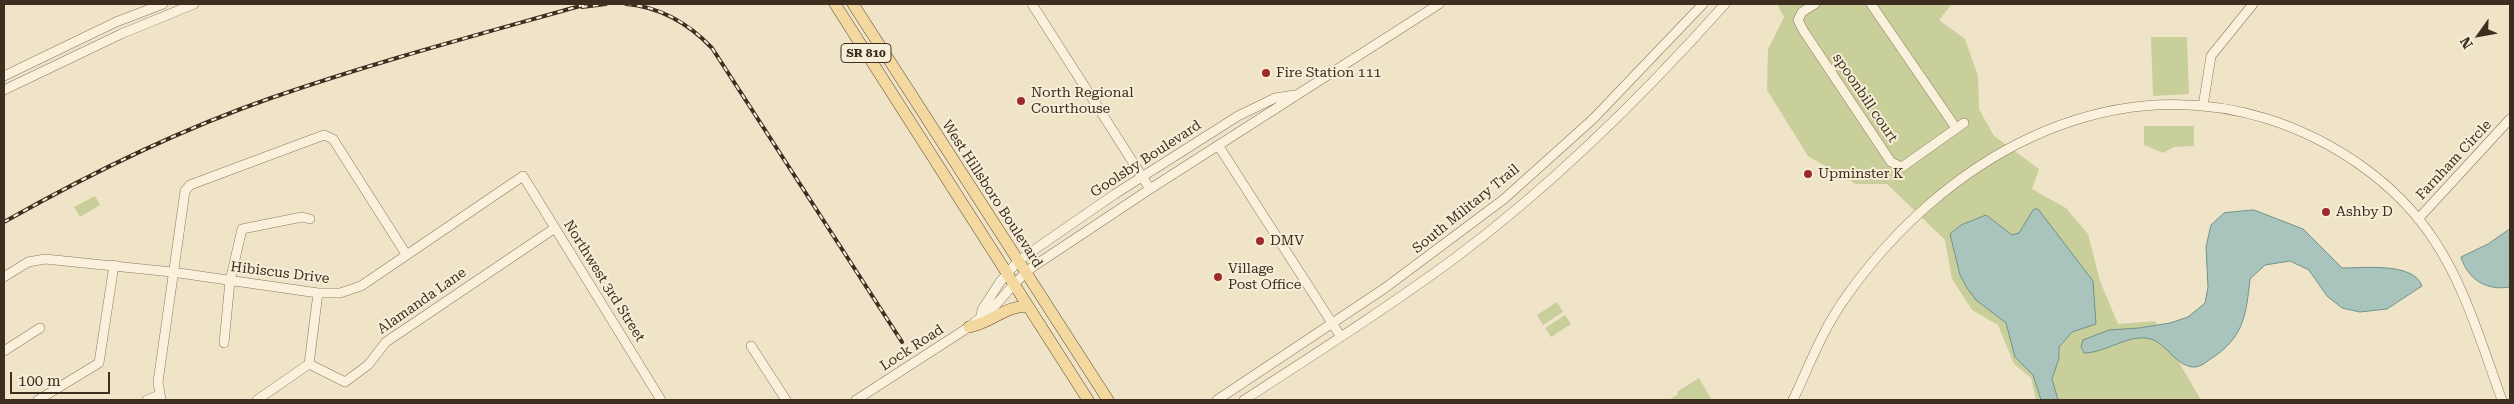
<!DOCTYPE html>
<style>
body{margin:0}
#map{position:relative;width:2514px;height:404px;overflow:hidden;background:#f0e4c8;font-family:"Roboto Serif",serif}
canvas{display:block}
.frame{position:absolute;inset:0;border:5px solid #3d2e20;pointer-events:none}
.north{position:absolute;left:2454px;top:10px;width:50px;height:50px;-webkit-text-stroke:4px #f7eed8;paint-order:stroke;rotate:238deg;font-size:14px;font-weight:700;line-height:20px;text-align:center;color:#3d2e20}
.north::after{content:'';display:block;margin:auto;width:18px;height:22px;background:#3d2e20;clip-path:polygon(50% 0,100% 100%,50% 72%,0 100%)}
.scale{position:absolute;left:10px;top:372px;width:100px;height:22px;box-sizing:border-box;border:2px solid #3d2e20;border-top:0;padding-left:6px;font-size:15px;line-height:18px;white-space:nowrap;color:#3d2e20;-webkit-text-stroke:4px #f7eed8;paint-order:stroke}
</style>
<div id="map">
<canvas width="2514" height="404"></canvas>
<div class="frame"></div>
<div class="north">N</div>
<div class="scale">100 m</div>
</div>
<script>
const g = document.querySelector('canvas').getContext('2d');
g.lineJoin = 'round';
function fillPath(path, color) { g.fillStyle = color; g.fill(path, 'evenodd'); }
function stroke(path, color, width, dash) { g.strokeStyle = color; g.lineWidth = width; g.lineCap = dash ? 'butt' : 'round'; g.setLineDash(dash || []); g.stroke(path); }
function label(font, color, halo, rows, align = 'center') {
  g.font = font + ' "Roboto Serif",serif'; g.lineWidth = 4; g.setLineDash([]); g.textBaseline = 'middle'; g.strokeStyle = halo; g.fillStyle = color; for (const [text, x, y, turn = 0] of rows) {
    g.save(); g.translate(x, y); g.rotate((+turn || 0) * Math.PI / 180); g.textAlign = isNaN(turn) ? turn : align; if (halo) g.strokeText(text, 0, 0); g.fillText(text, 0, 0); g.restore();
  }
}
fillPath(new Path2D(`
 M 1777,4 L 1952,4 L 1939,20 L 1965,39 L 1978,76 L 1979,109 L 1994,136 L 2039,169 L 2032,189 L 2066,208 L 2088,234 L 2100,281 L 2118,324 L 2155,321 L 2201,400 L 2036,400 L 2031,378 L 2014,364 L 1998,325 L 1972,310 L 1952,279 L 1945,240 L 1887,184 L 1856,184 L 1808,156 L 1767,90 L 1768,49 L 1784,17 Z
 M 2151,37 L 2187,37 L 2189,94 L 2153,96 Z
 M 2144,126 L 2194,126 L 2194,146 L 2174,147 L 2163,153 L 2144,145 Z
 M 95,196 L 100,205 L 80,217 L 74,207 Z
 M 1557,302 L 1563,312 L 1543,325 L 1537,315 Z
 M 1565,315 L 1571,324 L 1551,337 L 1545,328 Z
 M 1699,378 L 1712,400 L 1669,400 L 1678,394 L 1677,392 Z`), '#c9cf9b');
const water = new Path2D(`
 M 2038,209 L 2093,281 L 2096,324 L 2072,332 L 2059,347 L 2059,358 L 2052,379 L 2058,400 L 2041,400 L 2033,375 L 2015,357 L 2006,323 L 1976,300 L 1967,288 L 1960,275 L 1950,234 L 1961,225 L 1986,215 L 2012,235 L 2019,233 L 2033,210 Z
 M 2254,210 L 2303,229 L 2342,268 C 2363,268 2414,262 2422,286 L 2387,309 L 2360,312 L 2342,308 L 2327,296 L 2309,270 L 2290,261 L 2265,265 L 2250,279 C 2246,317 2243,339 2209,360 C 2203,365 2196,369 2188,366 C 2174,362 2165,343 2151,339 C 2129,333 2106,353 2084,353 L 2081,347 L 2083,340 L 2109,330 L 2139,328 L 2170,323 L 2188,317 L 2205,303 L 2208,287 L 2206,247 L 2211,225 L 2224,213 Z
 M 2510,229 L 2510,287 C 2487,291 2468,280 2461,257 L 2488,244 Z`);
fillPath(water, '#a9c4bc');
stroke(water, '#6f938a', 1);
const minor = new Path2D(`
 M 1032,4 L 1150,189
 M 1815,4 L 1802,12 L 1798,20 L 1803,30 L 1891,162 L 1902,167 L 1964,123
 M 1871,4 L 1956,128
 M 4,76 L 116,22 L 163,4
 M 4,90 L 121,34 L 194,4
 M 2203,106 L 2211,56 L 2253,4
 M 1218,145 L 1341,337
 M 2418,219 L 2510,119
 M 4,277 L 28,262 L 45,259 L 172,272 L 318,293 L 340,293 L 361,286 L 523,176 L 661,400
 M 981,317 L 982,310 L 1000,282 L 1018,261 L 1115,194 L 1238,116 L 1275,98 L 1294,95
 M 224,343 L 230,281 L 242,229 L 302,217 L 310,219
 M 751,346 L 786,400
 M 4,351 L 40,328
 M 309,364 L 345,382 L 368,365 L 386,342 L 555,228
 M 38,400 L 99,363 L 114,265
 M 147,400 L 159,395
 M 161,400 L 158,382 L 185,191 L 190,185 L 324,135 L 333,139 L 406,254
 M 257,400 L 309,364 L 318,293
 M 856,400 L 969,327 L 981,317 L 987,315 L 1014,284 L 1031,268 L 1150,189 L 1439,4
 M 1217,400 L 1385,288 L 1504,199 L 1593,119 L 1703,4
 M 1244,400 C 1315,354 1387,308 1455,258 C 1554,184 1643,96 1725,4
 M 1793,400 C 1811,362 1822,330 1848,294 C 1943,161 2102,67 2268,119 C 2333,140 2396,182 2434,240 C 2466,288 2482,346 2502,400`);
const major = new Path2D(`
 M 835,4 L 1088,400
 M 853,4 L 1108,400
 M 969,327 C 992,323 1004,306 1028,306`);
stroke(minor, '#8d765c', 10);
stroke(major, '#5b4430', 12);
stroke(minor, '#faf1dc', 9);
stroke(major, '#f3d9a0', 11);
const rail = new Path2D(`
 M 626,4 C 661,7 688,23 712,48 L 902,342
 M 582,7 L 606,4
 M 4,222 C 89,174 179,130 271,98 C 375,62 481,34 587,4`);
stroke(rail, '#3d2e20', 4);
stroke(rail, '#f7eed8', 2, [5.5]);
for (const [x, y, r, color] of [
 [1266,73,5,"#9e2a2b"],
 [1021,101,5,"#9e2a2b"],
 [1808,174,5,"#9e2a2b"],
 [2326,212,5,"#9e2a2b"],
 [1260,241,5,"#9e2a2b"],
 [1218,277,5,"#9e2a2b"]
]) { const dot = new Path2D(); dot.arc(x, y, r, 0, 2 * Math.PI); g.fillStyle = color; g.fill(dot); stroke(dot, '#f7eed8', 2); }
for (const [x, y, w] of [
 [866,53,50]
]) { const box = new Path2D(); box.roundRect(x - w / 2, y - 9.5, w, 19, 4); g.fillStyle = '#f7eed8'; g.fill(box); stroke(box, '#3d2e20', 1); }
label('bold 12px', '#3d2e20', null, [
 ["SR 810",866,53]
]);
label('14px', '#3d2e20', '#f7eed8', [
 ["Fire Station 111",1276,73],
 ["North Regional",1031,93],
 ["Courthouse",1031,109],
 ["Upminster K",1818,174],
 ["Ashby D",2336,212],
 ["DMV",1270,241],
 ["Village",1228,269],
 ["Post Office",1228,285]
], 'left');
label('14px', '#3d2e20', '#f7eed8', [
 ["spoonbill court",1865,98,56],
 ["Goolsby Boulevard",1146,159,-33],
 ["Farnham Circle",2454,160,-47],
 ["West Hillsboro Boulevard",992,194,57],
 ["South Military Trail",1466,209,-39],
 ["Hibiscus Drive",280,273,7],
 ["Northwest 3rd Street",604,281,58],
 ["Alamanda Lane",422,301,-35],
 ["Lock Road",912,348,-33]
]);
</script>
